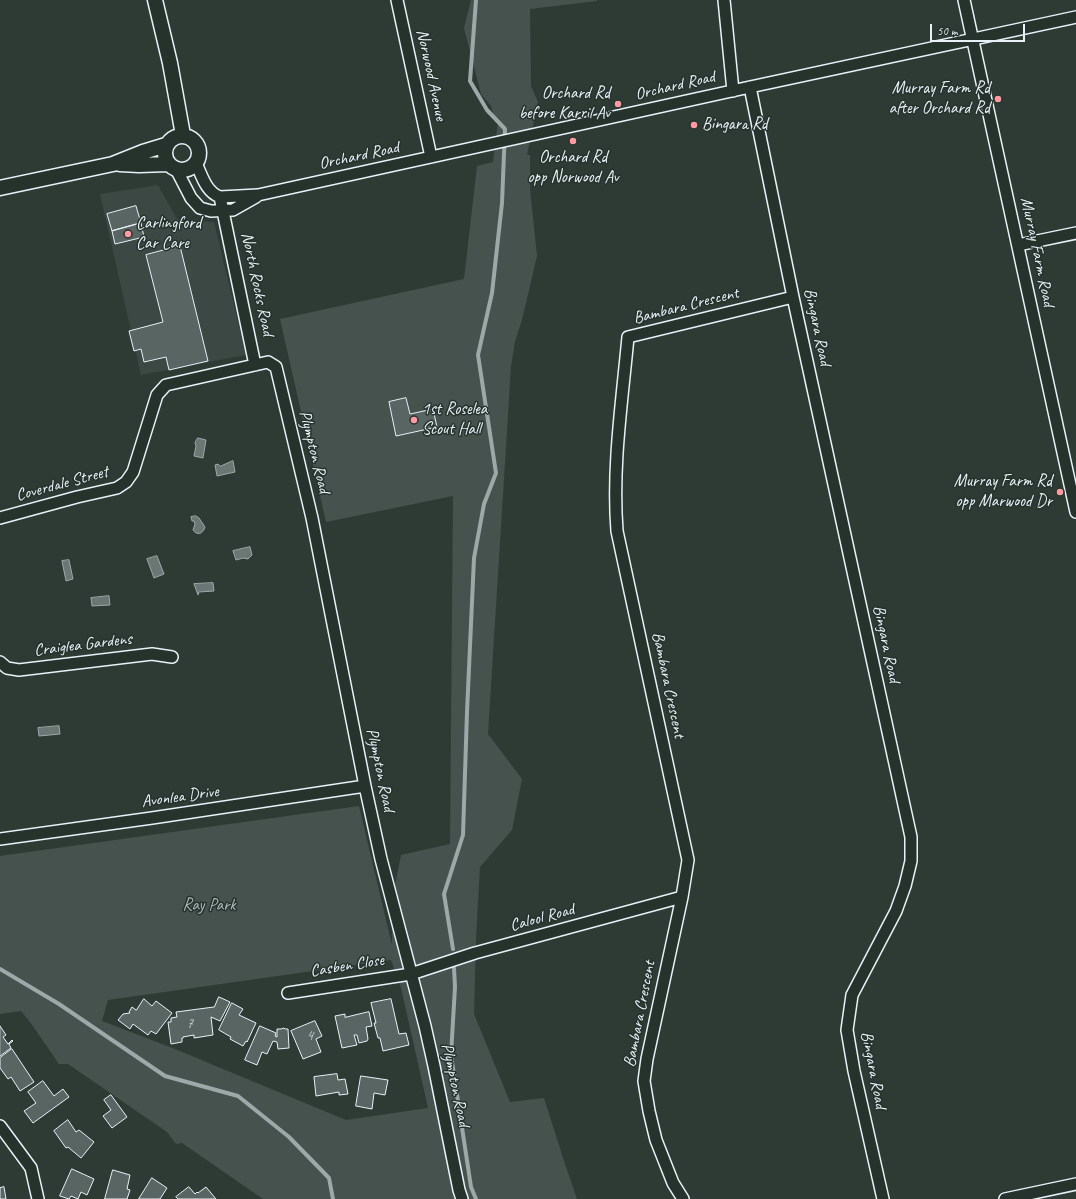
<!DOCTYPE html>
<style>
body{margin:0}
#map{position:relative;width:1076px;height:1199px;overflow:hidden;background:#2e3b35;font-family:Caveat,sans-serif}
canvas{display:block}
.scale{position:absolute;left:930px;top:24px;width:95px;height:18px;box-sizing:border-box;border:2px solid #e8f1f8;border-top:0;padding-left:5px;font-size:12px;line-height:14px;white-space:nowrap;color:#e8f1f8;-webkit-text-stroke:3px #26332d;paint-order:stroke}
</style>
<div id="map">
<canvas width="1076" height="1199"></canvas>
<div class="scale">50 m</div>
</div>
<script>
const g = document.querySelector('canvas').getContext('2d');
g.lineJoin = 'round';
function fillPath(path, color) { g.fillStyle = color; g.fill(path, 'evenodd'); }
function stroke(path, color, width, dash) { g.strokeStyle = color; g.lineWidth = width; g.lineCap = dash ? 'butt' : 'round'; g.setLineDash(dash || []); g.stroke(path); }
function label(font, color, halo, rows, align = 'center') {
  g.font = font + ' Caveat,sans-serif'; g.lineWidth = 3; g.setLineDash([]); g.textBaseline = 'middle'; g.strokeStyle = halo; g.fillStyle = color; for (const [text, x, y, turn = 0] of rows) {
    g.save(); g.translate(x, y); g.rotate((+turn || 0) * Math.PI / 180); g.textAlign = isNaN(turn) ? turn : align; if (halo) g.strokeText(text, 0, 0); g.fillText(text, 0, 0); g.restore();
  }
}
fillPath(new Path2D(`
 M 158,185 L 177,219 L 214,222 L 246,355 L 141,375 L 100,194 Z`), '#3b4843');
fillPath(new Path2D(`
 M 471,0 L 597,0 L 597,1 L 530,9 L 531,86 L 538,102 L 527,155 L 530,155 L 530,189 L 537,256 L 522,320 L 515,341 L 511,367 L 488,734 L 522,779 L 512,830 L 480,867 L 476,938 L 474,1014 L 510,1102 L 544,1098 L 565,1164 L 577,1199 L 263,1199 L 182,1143 L 176,1144 L 167,1132 L 68,1064 L 59,1064 L 30,1022 L 21,1011 L 0,1014 L 0,856 L 359,806 L 392,945 L 392,900 L 401,855 L 450,844 L 453,496 L 326,522 L 280,319 L 464,279 L 477,166 L 493,162 L 498,122 L 496,123 L 491,106 L 481,94 L 464,28 ZM 391,960 L 401,988 L 428,1108 L 346,1120 L 170,1047 L 102,1021 L 108,1000 Z`), '#45524e');
const water = new Path2D(`
 M 198,438 L 206,440 L 203,458 L 194,456 L 196,446 L 195,443 Z
 M 233,461 L 235,472 L 217,476 L 215,465 L 218,464 L 220,466 Z
 M 196,516 L 199,518 L 205,527 C 203,534 197,536 193,530 L 195,524 L 194,521 L 192,521 L 191,517 Z
 M 250,547 L 252,555 L 248,559 L 243,558 L 236,560 L 233,551 Z
 M 157,556 L 164,574 L 154,578 L 147,559 Z
 M 69,560 L 73,579 L 66,581 L 62,561 Z
 M 213,583 L 214,591 L 199,592 L 198,595 L 194,584 Z
 M 109,596 L 110,605 L 92,606 L 91,598 Z
 M 59,726 L 60,734 L 39,736 L 38,728 Z`);
fillPath(water, '#6b7775');
stroke(water, '#9da8a9', 1);
stroke(new Path2D(`
 M 453,949 L 444,894 L 463,835 L 467,712 L 474,558 L 484,504 L 496,473 L 478,355 L 492,293 L 502,203 L 505,129 L 487,110 L 470,81 L 476,0
 M 454,968 L 455,987 L 451,1055 L 471,1187 L 476,1199
 M 0,969 L 59,1004 L 165,1076 L 238,1096 L 289,1137 L 329,1178 L 333,1199`), '#9da8a9', 4);
const building = new Path2D(`
 M 136,206 L 141,223 L 112,231 L 107,214 Z
 M 141,223 L 144,237 L 115,244 L 112,231 Z
 M 180,246 L 208,361 L 169,370 L 166,357 L 144,362 L 141,349 L 134,351 L 129,331 L 163,322 L 146,255 Z
 M 406,398 L 410,414 L 433,409 L 437,427 L 396,436 L 389,402 Z
 M 219,997 L 230,1002 L 220,1021 L 211,1017 L 213,1035 L 194,1038 L 194,1035 L 183,1037 L 183,1038 L 182,1038 L 182,1042 L 171,1044 L 168,1022 L 171,1022 L 171,1018 L 177,1017 L 176,1012 L 214,1007 Z
 M 144,999 L 152,1006 L 156,1001 L 172,1013 L 156,1034 L 151,1031 L 148,1035 L 133,1024 L 130,1029 L 118,1020 L 123,1014 L 130,1013 L 129,1012 L 132,1007 L 136,1010 Z
 M 391,999 L 399,1034 L 406,1033 L 409,1045 L 383,1051 L 380,1038 L 378,1038 L 374,1023 L 376,1023 L 371,1003 Z
 M 232,1003 L 243,1009 L 239,1015 L 256,1023 L 247,1042 L 246,1041 L 243,1046 L 230,1039 L 231,1037 L 219,1030 Z
 M 369,1012 L 372,1026 L 366,1027 L 368,1039 L 367,1041 L 359,1043 L 357,1035 L 354,1035 L 357,1045 L 342,1048 L 335,1016 L 345,1014 L 345,1017 Z
 M 315,1021 L 322,1036 L 316,1039 L 321,1052 L 303,1059 L 291,1031 Z
 M 0,1026 L 6,1035 L 3,1037 L 8,1044 L 12,1040 L 13,1041 L 9,1044 L 11,1048 L 0,1056 Z
 M 260,1026 L 276,1033 L 275,1036 L 277,1037 L 277,1029 L 281,1029 L 284,1028 L 285,1029 L 288,1029 L 289,1048 L 278,1049 L 277,1042 L 273,1041 L 267,1054 L 262,1052 L 257,1065 L 245,1060 Z
 M 12,1049 L 34,1082 L 20,1091 L 11,1077 L 8,1079 L 0,1068 L 0,1058 Z
 M 337,1074 L 338,1080 L 345,1079 L 348,1094 L 339,1095 L 339,1092 L 316,1096 L 314,1077 Z
 M 361,1076 L 388,1080 L 385,1095 L 374,1093 L 372,1109 L 356,1106 Z
 M 43,1081 L 54,1096 L 63,1089 L 69,1097 L 33,1123 L 24,1111 L 36,1103 L 28,1092 Z
 M 111,1095 L 127,1117 L 112,1128 L 103,1116 L 111,1110 L 104,1100 Z
 M 68,1120 L 76,1132 L 79,1130 L 94,1142 L 81,1158 L 68,1147 L 66,1148 L 54,1131 Z
 M 72,1169 L 94,1179 L 87,1195 L 81,1192 L 78,1199 L 71,1196 L 69,1199 L 60,1196 Z
 M 113,1170 L 130,1175 L 127,1189 L 130,1190 L 127,1199 L 105,1199 Z
 M 152,1178 L 167,1188 L 160,1199 L 139,1199 Z
 M 4,1187 L 6,1199 L 0,1199 L 0,1188 Z
 M 189,1187 L 195,1194 L 197,1192 L 198,1193 L 206,1187 L 216,1199 L 178,1199 L 176,1197 Z`);
fillPath(building, '#596563');
stroke(building, '#e8f1f8', 1);
const minor = new Path2D(`
 M 397,0 L 431,157
 M 724,0 L 733,91
 M 964,0 L 1076,512
 M 750,87 L 793,297 L 911,837 L 911,861 L 905,886 L 896,911 L 852,995 L 847,1030 L 854,1071 L 883,1199
 M 196,163 C 202,176 206,192 220,197 L 258,195 L 750,87 L 1076,17
 M 176,169 L 191,198 L 200,208 L 211,211 L 233,210 L 256,197
 M 220,197 L 255,365
 M 1018,245 L 1076,233
 M 0,518 L 77,497 L 117,488 L 126,482 L 133,472 L 157,395 L 166,385 L 268,362 L 276,367 L 312,518 L 365,786 L 381,859 L 425,1026 L 434,1066 L 459,1190 L 462,1199
 M 0,662 L 7,668 L 19,670 L 152,654 L 172,657
 M 0,839 L 152,818 L 365,786
 M 288,993 L 411,974 L 475,953 L 682,897
 M 0,1126 L 31,1168 L 38,1199
 M 683,1199 L 673,1183 L 656,1140 L 649,1111 L 644,1081 L 647,1059 L 682,897 L 688,860 L 617,531 C 612,467 622,402 628,337 L 793,297
 M 1005,1199 L 1076,1184`);
const tertiary = new Path2D(`
 M 155,0 L 170,63 L 183,135
 M165 153a17 17 0 1 1 34 0a17 17 0 1 1-34 0Z
 M 120,164 L 139,165 L 168,164
 M 0,188 L 113,164 L 143,152 L 166,145`);
stroke(minor, '#e8f1f8', 14);
stroke(tertiary, '#e8f1f8', 17);
stroke(minor, '#26332d', 11);
stroke(tertiary, '#26332d', 14);
for (const [x, y, r, color] of [
 [998,99,4,"#ff9aa2"],
 [618,104,4,"#ff9aa2"],
 [694,125,4,"#ff9aa2"],
 [573,141,4,"#ff9aa2"],
 [128,234,4,"#ff9aa2"],
 [414,420,4,"#ff9aa2"],
 [1060,492,4,"#ff9aa2"]
]) { const dot = new Path2D(); dot.arc(x, y, r, 0, 2 * Math.PI); g.fillStyle = color; g.fill(dot); stroke(dot, '#26332d', 1.5); }
label('15px', '#c4ced3', null, [
 ["7",190,1024],
 ["4",310,1036]
]);
label('17px', '#e8f1f8', '#26332d', [
 ["Norwood Avenue",431,75,78],
 ["Orchard Road",675,86,-13],
 ["Orchard Road",359,156,-12],
 ["Murray Farm Road",1037,252,78],
 ["North Rocks Road",257,284,78],
 ["Bambara Crescent",686,306,-14],
 ["Bingara Road",817,327,78],
 ["Plympton Road",314,452,76],
 ["Coverdale Street",62,484,-15],
 ["Bingara Road",886,644,78],
 ["Craiglea Gardens",83,645,-7],
 ["Bambara Crescent",668,685,78],
 ["Plympton Road",380,770,78],
 ["Avonlea Drive",180,797,-8],
 ["Calool Road",542,918,-15],
 ["Casben Close",347,966,-9],
 ["Bambara Crescent",640,1014,-79],
 ["Bingara Road",873,1070,79],
 ["Plympton Road",455,1085,78]
]);
label('17px', '#e8f1f8', '#26332d', [
 ["Murray Farm Rd",990,89],
 ["after Orchard Rd",990,109],
 ["Orchard Rd",610,94],
 ["before Karril Av",610,114],
 ["Bingara Rd",702,125,"left"],
 ["Orchard Rd",573,158,"center"],
 ["opp Norwood Av",573,178,"center"],
 ["Carlingford",136,224,"left"],
 ["Car Care",136,244,"left"],
 ["1st Roselea",422,410,"left"],
 ["Scout Hall",422,430,"left"],
 ["Murray Farm Rd",1052,482],
 ["opp Marwood Dr",1052,502]
], 'right');
label('17px', '#afb9bc', '#26332d', [
 ["Ray Park",209,906]
]);
</script>
